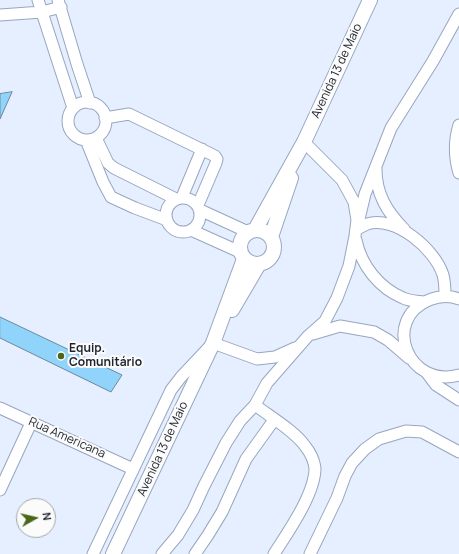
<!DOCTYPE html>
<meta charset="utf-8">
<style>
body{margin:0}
#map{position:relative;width:459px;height:554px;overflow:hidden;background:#e5efff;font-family:Manrope,sans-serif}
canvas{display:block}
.north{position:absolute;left:16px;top:498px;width:40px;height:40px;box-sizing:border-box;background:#fbfbfb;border:1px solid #a3a5a9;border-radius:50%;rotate:82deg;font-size:11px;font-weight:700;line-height:16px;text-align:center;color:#1e232d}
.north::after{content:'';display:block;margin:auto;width:14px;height:18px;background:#496619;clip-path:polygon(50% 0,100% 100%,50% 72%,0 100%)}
</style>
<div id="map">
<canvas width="459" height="554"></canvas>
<div class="north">N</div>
</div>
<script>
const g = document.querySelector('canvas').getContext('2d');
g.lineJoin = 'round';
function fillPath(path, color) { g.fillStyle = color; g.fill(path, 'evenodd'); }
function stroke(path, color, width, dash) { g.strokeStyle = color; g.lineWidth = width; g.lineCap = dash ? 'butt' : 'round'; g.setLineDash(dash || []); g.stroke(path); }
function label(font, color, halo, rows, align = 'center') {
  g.font = font + ' Manrope,sans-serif'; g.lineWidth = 4; g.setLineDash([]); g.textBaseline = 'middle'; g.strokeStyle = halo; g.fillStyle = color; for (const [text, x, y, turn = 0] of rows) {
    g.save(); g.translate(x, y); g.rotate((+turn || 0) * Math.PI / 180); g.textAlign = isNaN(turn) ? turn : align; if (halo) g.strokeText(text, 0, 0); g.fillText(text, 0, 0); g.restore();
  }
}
const building = new Path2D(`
 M 12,92 L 0,119 L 0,94 Z
 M 0,317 L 122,375 L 111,392 L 0,338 Z`);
fillPath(building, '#90d4fc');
stroke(building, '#6e899a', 1);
const minor = new Path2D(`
 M 38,0 L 73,108
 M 58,0 L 77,64 L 90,103
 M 0,15 L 42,12 L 61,7
 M68 121a19 19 0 1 1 38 0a19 19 0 1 1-38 0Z
 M 105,118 L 129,114 L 215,156 L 217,159 L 216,163 L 198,205
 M 459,125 C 454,141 454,156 459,173
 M 96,138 L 108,163 L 114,168 L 176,199
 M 86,140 L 103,182 L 111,197 L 135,208 L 167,220
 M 376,169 C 376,194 387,212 404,229
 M 182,197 L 202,149
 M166 215a17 17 0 1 1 34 0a17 17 0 1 1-34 0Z
 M 200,210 L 248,232
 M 359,219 L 365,194 L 391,128 L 433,61 L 459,14
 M 191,230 L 240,252
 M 356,230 C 359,228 363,226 367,224 C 395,215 435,249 443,275 C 445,282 445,289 445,296
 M 356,240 C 361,265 379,288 403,298 C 409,301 417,301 424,302
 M 459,299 C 449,295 439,296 429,300 C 381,320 408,389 459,375
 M 313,334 L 340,326 L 374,332 L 388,340 L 409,358
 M 427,373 L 436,385 L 459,400
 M 255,405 C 269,416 295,431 305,446 C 310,452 314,461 315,468 C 315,494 288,532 274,554
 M 0,408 L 133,469
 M 0,490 L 31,423
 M 93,554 L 171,390 L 181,377 L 213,343 L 257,359 L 275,357 L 295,348
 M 162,554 L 178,535 L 193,510 L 204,486 L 226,443 L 240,421 L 255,405 L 267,383 L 308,336 L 325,321 L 337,298 L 349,266 L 355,236 L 357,220 L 354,202 L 342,180 L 304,142
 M 195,554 L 208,535 L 222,512 L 246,459 L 274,420
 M 310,554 L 337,498 L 345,476 L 352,463 L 365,449 L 379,439 L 406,431 L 422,432 L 459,452`);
const major = new Path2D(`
 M240 247a17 17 0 1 1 34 0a17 17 0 1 1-34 0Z
 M 255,230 L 304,142 L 370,0
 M 271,237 L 291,178
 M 232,310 L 259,264
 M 113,554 L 213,343 L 244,259`);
stroke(minor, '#98a6bf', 13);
stroke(major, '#98a6bf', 16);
stroke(minor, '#fff', 11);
stroke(major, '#fff', 14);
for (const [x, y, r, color] of [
 [61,356,4,"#496619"]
]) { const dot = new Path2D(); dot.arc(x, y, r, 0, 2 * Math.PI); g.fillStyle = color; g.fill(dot); stroke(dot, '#fbfbfb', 1.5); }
label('12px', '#1e232d', '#fbfbfb', [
 ["Avenida 13 de Maio",337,71,-65],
 ["Rua Americana",67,438,24],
 ["Avenida 13 de Maio",163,449,-65]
]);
label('bold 12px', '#1e232d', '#fbfbfb', [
 ["Equip.",69,349],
 ["Comunitário",69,363]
], 'left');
</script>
